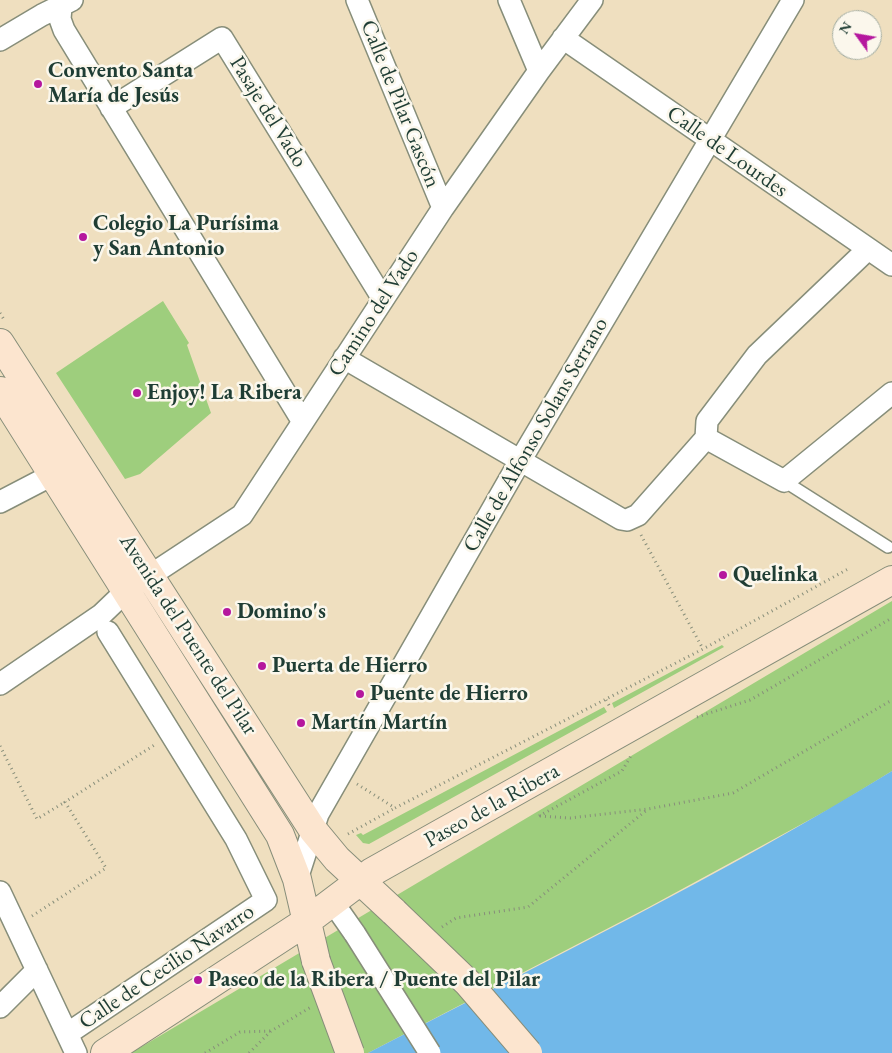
<!DOCTYPE html>
<meta charset="utf-8">
<style>
body{margin:0}
#map{position:relative;width:892px;height:1053px;overflow:hidden;background:#efdfbf;font-family:"EB Garamond",serif}
canvas{display:block}
.north{position:absolute;left:832px;top:10px;width:50px;height:50px;box-sizing:border-box;background:#fbf7ec;border:1px solid #a3ada2;border-radius:50%;rotate:302deg;font-size:14px;font-weight:700;line-height:20px;text-align:center;color:#1f3d34}
.north::after{content:'';display:block;margin:auto;width:18px;height:22px;background:#b5179e;clip-path:polygon(50% 0,100% 100%,50% 72%,0 100%)}
</style>
<div id="map">
<canvas width="892" height="1053"></canvas>
<div class="north">N</div>
</div>
<script>
const g = document.querySelector('canvas').getContext('2d');
g.lineJoin = 'round';
function fillPath(path, color) { g.fillStyle = color; g.fill(path, 'evenodd'); }
function stroke(path, color, width, dash) { g.strokeStyle = color; g.lineWidth = width; g.lineCap = dash ? 'butt' : 'round'; g.setLineDash(dash || []); g.stroke(path); }
function label(font, color, halo, rows, align = 'center') {
  g.font = font + ' "EB Garamond",serif'; g.lineWidth = 5; g.setLineDash([]); g.textBaseline = 'middle'; g.strokeStyle = halo; g.fillStyle = color; for (const [text, x, y, turn = 0] of rows) {
    g.save(); g.translate(x, y); g.rotate((+turn || 0) * Math.PI / 180); g.textAlign = isNaN(turn) ? turn : align; if (halo) g.strokeText(text, 0, 0); g.fillText(text, 0, 0); g.restore();
  }
}
fillPath(new Path2D(`
 M 163,301 L 189,343 L 187,345 L 211,413 L 140,474 L 125,479 L 56,373 Z
 M 892,601 L 892,771 L 835,806 L 649,907 L 368,1053 L 131,1053 Z
 M 722,645 L 724,647 L 614,708 L 612,703 Z
 M 604,707 L 607,712 L 369,844 L 363,843 L 356,835 L 361,833 L 363,835 Z`), '#9ece7d');
fillPath(new Path2D(`
 M 892,771 L 892,1053 L 368,1053 C 544,962 723,875 892,771 Z`), '#71b8e9');
const lane = new Path2D(`
 M 784,481 L 888,547`);
const street = new Path2D(`
 M 357,0 L 443,208
 M 509,0 L 539,71
 M 61,7 L 60,19 L 64,30 L 303,422
 M 563,38 L 892,265
 M 0,40 L 42,15 L 72,0
 M 111,108 L 222,38 L 383,299
 M 344,358 L 621,519 L 627,520 L 638,515 L 706,438 L 784,481 L 892,393
 M 706,438 L 707,421 L 757,355 L 868,249
 M 0,502 L 52,475
 M 0,684 L 101,615 L 125,592 L 242,515 L 443,208 L 539,71 L 592,0
 M 297,879 L 318,814 L 520,461 L 793,0
 M 0,892 L 76,1053
 M 341,914 L 355,934
 M 0,1007 L 37,970
 M 67,1034 L 266,900 L 236,839 L 108,632`);
const secondary = new Path2D(`
 M 0,343 L 313,830 L 337,859 L 394,912
 M 0,391 L 280,835 L 297,879 L 316,961
 M 105,1053 L 307,921 L 372,872 L 892,580`);
stroke(lane, '#878e7a', 14);
stroke(street, '#878e7a', 24);
stroke(secondary, '#878e7a', 30);
stroke(new Path2D(`
 M 76,103 L 83,99
 M 0,313 L 5,321
 M 641,535 L 703,649
 M 606,700 L 610,707
 M 697,717 L 750,700 L 892,618
 M 0,746 L 37,819 L 65,802
 M 357,784 L 395,808 L 703,649 L 848,569
 M 539,816 L 622,771 L 632,754
 M 540,816 L 570,818 L 648,809 L 733,793 L 892,700
 M 348,834 L 395,808
 M 32,916 L 106,868 L 65,802 L 156,744
 M 442,927 L 456,918 L 528,907 L 648,809
 M 348,984 L 360,977
 M 205,1053 L 240,1032 L 271,1031
 M 249,1053 L 271,1031 L 311,1007`), '#878e7a', 3, [1, 4]);
stroke(lane, '#fff', 11);
stroke(street, '#fff', 21);
stroke(secondary, '#fce5cf', 28);
const streetBridge = new Path2D(`
 M 355,934 L 430,1053`);
const secondaryBridge = new Path2D(`
 M 394,912 L 468,983 L 528,1053
 M 316,961 L 350,1053`);
stroke(streetBridge, '#878e7a', 24, []);
stroke(secondaryBridge, '#878e7a', 30, []);
stroke(streetBridge, '#fff', 21);
stroke(secondaryBridge, '#fce5cf', 28);
for (const [x, y, r, color] of [
 [38,84,5,"#b5179e"],
 [83,237,5,"#b5179e"],
 [137,393,5,"#b5179e"],
 [723,575,5,"#b5179e"],
 [227,612,5,"#b5179e"],
 [262,666,5,"#b5179e"],
 [360,694,5,"#b5179e"],
 [301,723,5,"#b5179e"],
 [198,980,5,"#b5179e"]
]) { const dot = new Path2D(); dot.arc(x, y, r, 0, 2 * Math.PI); g.fillStyle = color; g.fill(dot); stroke(dot, '#fbf7ec', 2); }
label('bold 22px', '#1f3d34', '#fbf7ec', [
 ["Convento Santa",48,71],
 ["María de Jesús",48,96],
 ["Colegio La Purísima",93,224],
 ["y San Antonio",93,249],
 ["Enjoy! La Ribera",147,393],
 ["Quelinka",733,575],
 ["Domino's",237,612],
 ["Puerta de Hierro",272,666],
 ["Puente de Hierro",370,694],
 ["Martín Martín",311,723],
 ["Paseo de la Ribera / Puente del Pilar",208,980]
], 'left');
label('22px', '#1f3d34', '#fbf7ec', [
 ["Calle de Pilar Gascón",400,104,68],
 ["Pasaje del Vado",268,112,58],
 ["Calle de Lourdes",727,152,35],
 ["Camino del Vado",374,313,-57],
 ["Calle de Alfonso Solans Serrano",536,435,-60],
 ["Avenida del Puente del Pilar",188,635,57],
 ["Paseo de la Ribera",492,806,-29],
 ["Calle de Cecilio Navarro",167,967,-34]
]);
</script>
